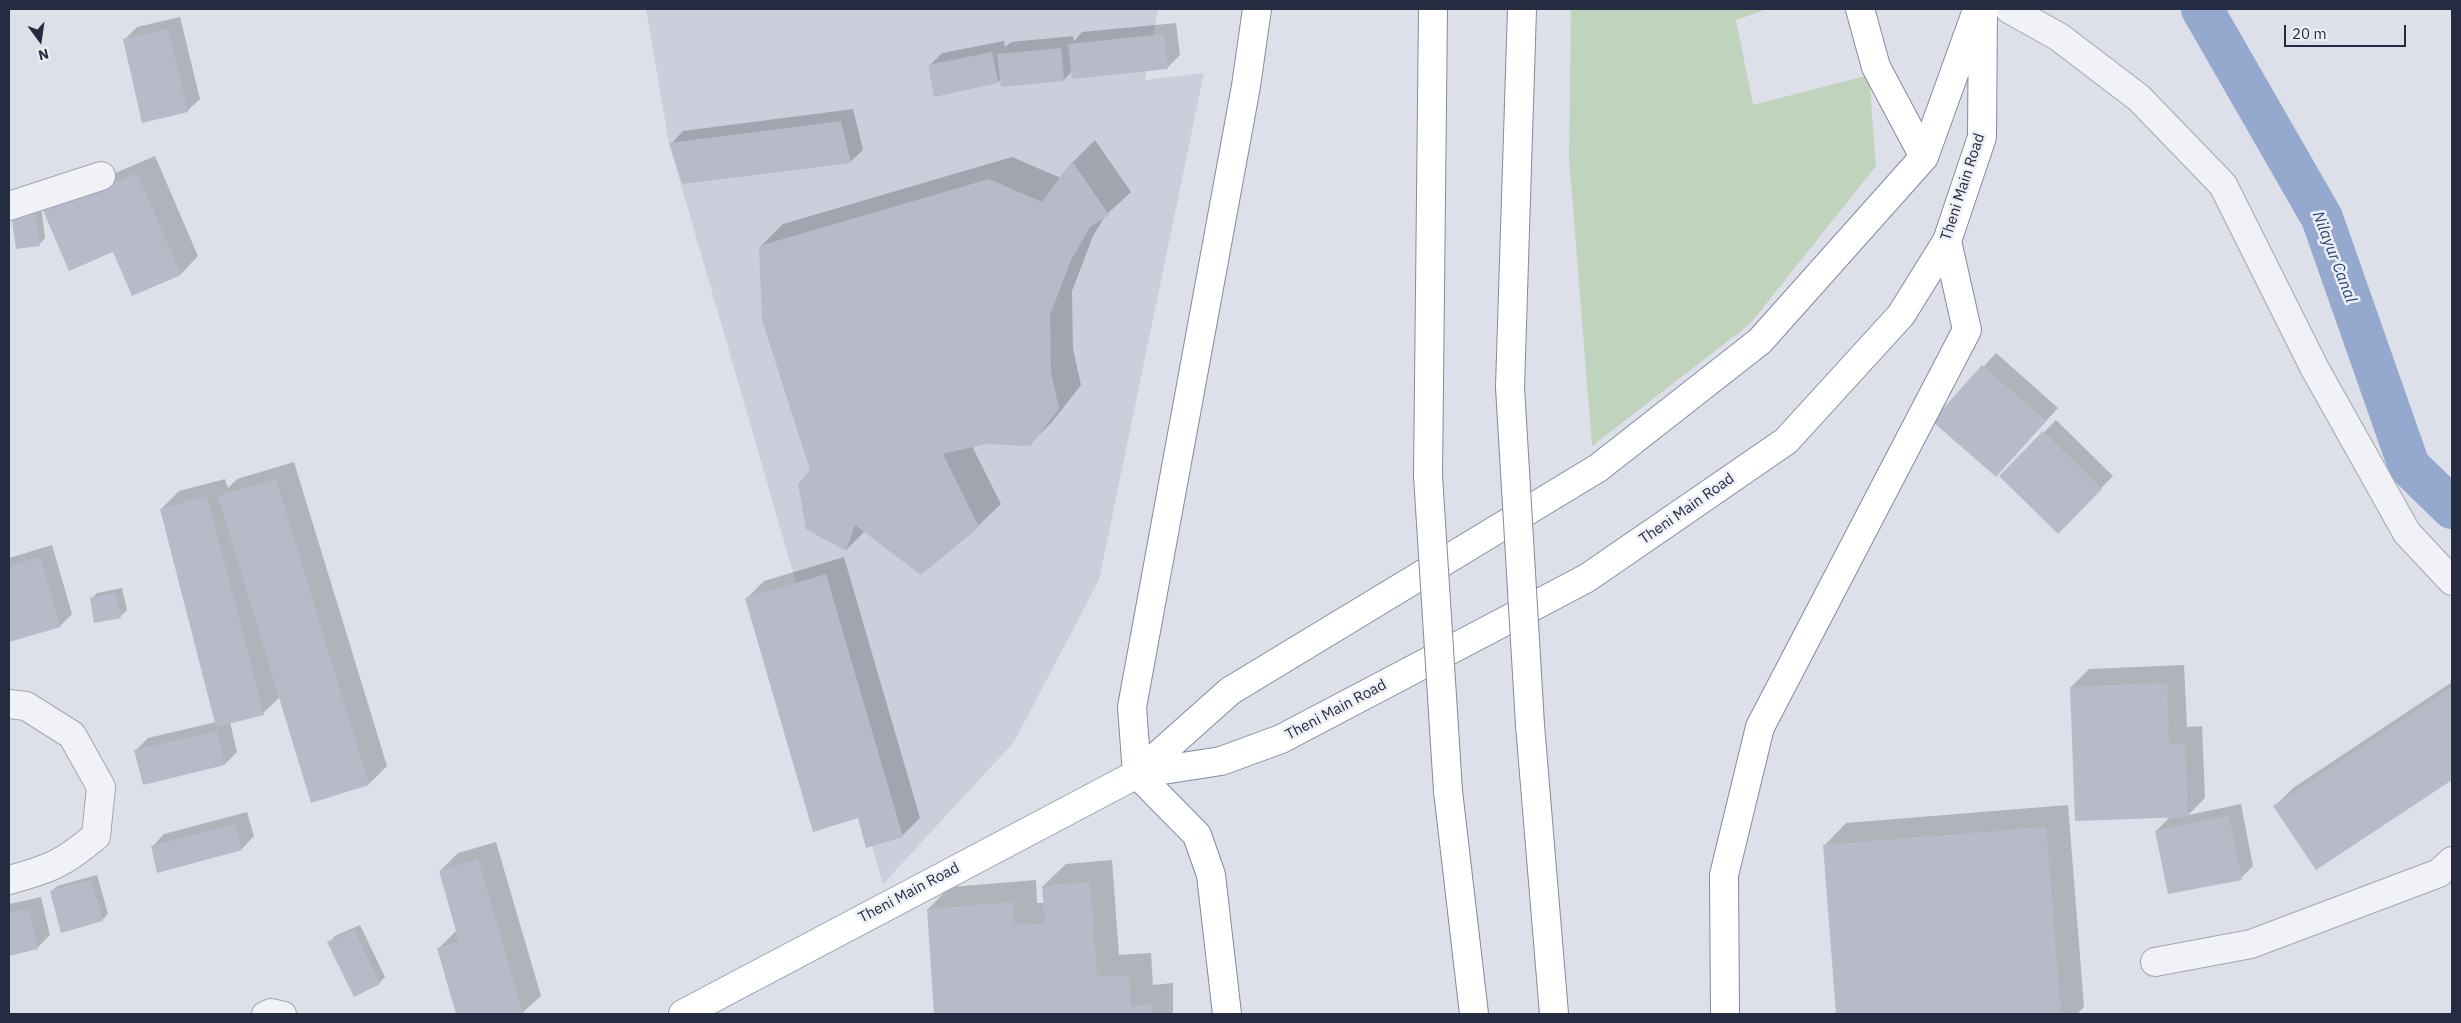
<!DOCTYPE html>
<style>
body{margin:0}
#map{position:relative;width:2461px;height:1023px;overflow:hidden;background:#dde0e9;font-family:"IBM Plex Sans",sans-serif}
canvas{display:block}
.frame{position:absolute;inset:0;border:10px solid #252c41;pointer-events:none}
.north{position:absolute;left:15px;top:15px;width:50px;height:50px;-webkit-text-stroke:4px #edeff6;paint-order:stroke;rotate:166deg;font-size:14px;font-weight:700;line-height:20px;text-align:center;color:#252c41}
.north::after{content:'';display:block;margin:auto;width:18px;height:22px;background:#252c41;clip-path:polygon(50% 0,100% 100%,50% 72%,0 100%)}
.scale{position:absolute;left:2284px;top:25px;width:122px;height:22px;box-sizing:border-box;border:2px solid #252c41;border-top:0;padding-left:6px;font-size:15px;line-height:18px;white-space:nowrap;color:#252c41;-webkit-text-stroke:4px #edeff6;paint-order:stroke}
</style>
<div id="map">
<canvas width="2461" height="1023"></canvas>
<div class="frame"></div>
<div class="north">N</div>
<div class="scale">20 m</div>
</div>
<script>
const g = document.querySelector('canvas').getContext('2d');
g.lineJoin = 'round';
function fillPath(path, color) { g.fillStyle = color; g.fill(path, 'evenodd'); }
function stroke(path, color, width, dash) { g.strokeStyle = color; g.lineWidth = width; g.lineCap = dash ? 'butt' : 'round'; g.setLineDash(dash || []); g.stroke(path); }
function label(font, color, halo, rows, align = 'center') {
  g.font = font + ' "IBM Plex Sans",sans-serif'; g.lineWidth = 5; g.setLineDash([]); g.textBaseline = 'middle'; g.strokeStyle = halo; g.fillStyle = color; for (const [text, x, y, turn = 0] of rows) {
    g.save(); g.translate(x, y); g.rotate((+turn || 0) * Math.PI / 180); g.textAlign = isNaN(turn) ? turn : align; if (halo) g.strokeText(text, 0, 0); g.fillText(text, 0, 0); g.restore();
  }
}
fillPath(new Path2D(`
 M 646,9 L 1158,9 L 1145,80 L 1204,73 L 1099,580 L 1014,742 L 883,884 L 669,143 Z`), '#cbcfdb');
fillPath(new Path2D(`
 M 1571,9 L 1768,9 L 1736,20 L 1753,105 L 1869,75 L 1876,166 L 1750,324 L 1592,446 L 1569,158 Z`), '#c0d3bd');
fillPath(new Path2D(`
 M 180,17 L 200,99 L 187,111 L 124,40 L 137,27 Z
 M 1176,23 L 1180,55 L 1167,68 L 1072,71 L 1064,80 L 1001,79 L 998,82 L 929,66 L 942,53 L 1004,41 L 1005,47 L 1011,42 L 1073,36 L 1074,41 L 1082,32 Z
 M 853,109 L 863,150 L 850,162 L 671,144 L 683,131 Z
 M 1095,140 L 1131,192 L 1105,216 L 1093,236 L 1072,291 L 1073,349 L 1081,385 L 1052,422 L 1029,445 L 986,442 L 972,446 L 1001,504 L 978,526 L 865,531 L 846,550 L 812,470 L 760,247 L 783,224 L 1012,157 L 1061,178 L 1073,162 Z
 M 155,156 L 198,256 L 181,274 L 114,251 L 44,208 L 99,180 Z
 M 41,206 L 45,238 L 39,245 L 12,215 Z
 M 1996,353 L 2058,408 L 1996,476 L 1934,421 Z
 M 2056,420 L 2113,476 L 2058,532 L 2001,476 Z
 M 294,462 L 387,766 L 369,784 L 280,697 L 263,713 L 230,722 L 237,752 L 225,764 L 136,750 L 148,738 L 216,722 L 161,509 L 179,491 L 225,479 L 228,488 L 237,479 Z
 M 52,545 L 72,614 L 60,626 L 9,641 L 9,558 Z
 M 844,557 L 920,818 L 902,836 L 859,817 L 746,599 L 764,581 Z
 M 122,588 L 127,610 L 121,616 L 95,621 L 91,599 L 97,593 Z
 M 2184,665 L 2187,727 L 2202,726 L 2205,798 L 2188,815 L 2241,804 L 2253,866 L 2241,878 L 2156,831 L 2171,816 L 2071,687 L 2089,669 Z
 M 2452,682 L 2452,779 L 2316,868 L 2275,806 L 2293,788 Z
 M 2068,805 L 2084,1007 L 2077,1014 L 1837,1014 L 1824,846 L 1846,823 Z
 M 247,812 L 254,836 L 242,849 L 152,847 L 164,834 Z
 M 496,842 L 541,996 L 521,1014 L 457,1014 L 438,949 L 456,931 L 440,871 L 458,853 Z
 M 1112,860 L 1119,955 L 1151,953 L 1153,985 L 1173,983 L 1173,1014 L 935,1014 L 928,909 L 950,887 L 1036,880 L 1037,903 L 1045,903 L 1043,886 L 1066,864 Z
 M 97,875 L 108,914 L 102,920 L 51,892 L 57,886 Z
 M 41,897 L 50,935 L 37,948 L 9,954 L 9,904 Z
 M 360,925 L 385,977 L 379,983 L 329,943 L 335,936 Z`), '#0003');
stroke(new Path2D(`
 M 2202,9 L 2322,218 L 2409,466 L 2452,508`), '#94a9cd', 42);
fillPath(new Path2D(`
 M 168,29 L 188,112 L 142,123 L 123,39 Z
 M 1164,34 L 1168,69 L 1072,79 L 1068,44 Z
 M 1061,48 L 1064,81 L 1001,87 L 997,54 Z
 M 992,52 L 998,83 L 934,97 L 928,65 Z
 M 841,121 L 851,163 L 682,184 L 669,143 Z
 M 1072,161 L 1109,215 L 1090,227 L 1071,260 L 1050,315 L 1051,372 L 1059,409 L 1030,446 L 986,444 L 943,454 L 979,527 L 921,575 L 855,525 L 846,551 L 806,529 L 798,484 L 810,470 L 762,320 L 759,246 L 989,179 L 1042,202 Z
 M 137,173 L 181,275 L 132,296 L 113,252 L 69,271 L 42,208 L 79,192 L 81,197 Z
 M 35,211 L 40,246 L 16,249 L 11,214 Z
 M 1982,365 L 2046,421 L 1996,477 L 1932,421 Z
 M 2043,431 L 2102,489 L 2058,534 L 1999,476 Z
 M 276,479 L 369,785 L 311,803 L 218,496 Z
 M 207,496 L 264,715 L 216,727 L 160,509 Z
 M 40,557 L 61,627 L 9,642 L 9,566 Z
 M 826,574 L 903,837 L 866,848 L 858,818 L 813,832 L 745,598 Z
 M 116,593 L 121,618 L 94,623 L 90,598 Z
 M 2167,683 L 2169,744 L 2185,744 L 2188,817 L 2075,821 L 2070,687 Z
 M 2452,687 L 2452,780 L 2316,870 L 2273,806 Z
 M 217,731 L 225,765 L 143,785 L 134,750 Z
 M 2229,816 L 2242,880 L 2168,894 L 2155,831 Z
 M 235,824 L 242,850 L 157,873 L 151,846 Z
 M 2046,827 L 2061,1014 L 1836,1014 L 1823,845 Z
 M 478,859 L 523,1014 L 456,1014 L 437,948 L 459,941 L 439,871 Z
 M 91,880 L 103,921 L 61,933 L 50,891 Z
 M 1090,882 L 1097,977 L 1129,975 L 1131,1006 L 1151,1005 L 1151,1014 L 934,1014 L 927,909 L 1013,902 L 1015,925 L 1045,923 L 1042,886 Z
 M 29,909 L 38,949 L 9,956 L 9,913 Z
 M 354,930 L 380,984 L 354,997 L 327,942 Z`), '#b7bbc9');
const lane = new Path2D(`
 M 264,1014 L 271,1011 L 284,1014`);
const street = new Path2D(`
 M 2009,9 L 2059,37 L 2139,98 L 2223,185 L 2315,369 L 2407,533 L 2452,581
 M 9,206 L 101,176
 M 9,704 L 26,706 L 72,735 L 101,787 L 96,836 C 64,863 50,869 9,880
 M 2155,962 L 2251,944 L 2439,873 L 2452,861`);
const primary = new Path2D(`
 M 683,1014 L 1137,774`);
const highway = new Path2D(`
 M 1860,9 L 1876,67 L 1924,157
 M 1510,387 L 1522,9
 M 1428,476 L 1433,9
 M 1530,725 L 1554,1014
 M 1137,774 L 1221,761 L 1281,739 L 1587,578 L 1786,441 L 1901,315 L 1947,241 L 1982,137 L 1983,9
 M 1137,774 L 1230,691 L 1598,468 L 1760,341 L 1924,157 L 1976,13
 M 1448,791 L 1474,1014
 M 1227,1014 L 1211,875 L 1197,835 L 1137,774 L 1132,707 L 1246,86 L 1257,9
 M 1725,1014 L 1724,875 L 1760,727 L 1967,330 L 1947,241`);
stroke(lane, '#a2a6b3', 26);
stroke(street, '#a2a6b3', 30);
stroke(primary, '#9ba2b5', 30);
stroke(highway, '#838ba1', 30);
stroke(lane, '#f0f2f6', 24);
stroke(street, '#f0f2f6', 28);
stroke(primary, '#fff', 28);
stroke(highway, '#fff', 28);
const highwayBridge = new Path2D(`
 M 1510,387 L 1530,725
 M 1428,476 L 1448,791`);
stroke(highwayBridge, '#838ba1', 30, []);
stroke(highwayBridge, '#fff', 28);
label('15px', '#252c41', '#edeff6', [
 ["Theni Main Road",1963,187,-72],
 ["Theni Main Road",1687,509,-35],
 ["Theni Main Road",1336,710,-28],
 ["Theni Main Road",909,893,-28]
]);
label('italic 16px', '#2b4479', '#edeff6', [
 ["Nilayur Canal",2334,257,69]
]);
</script>
